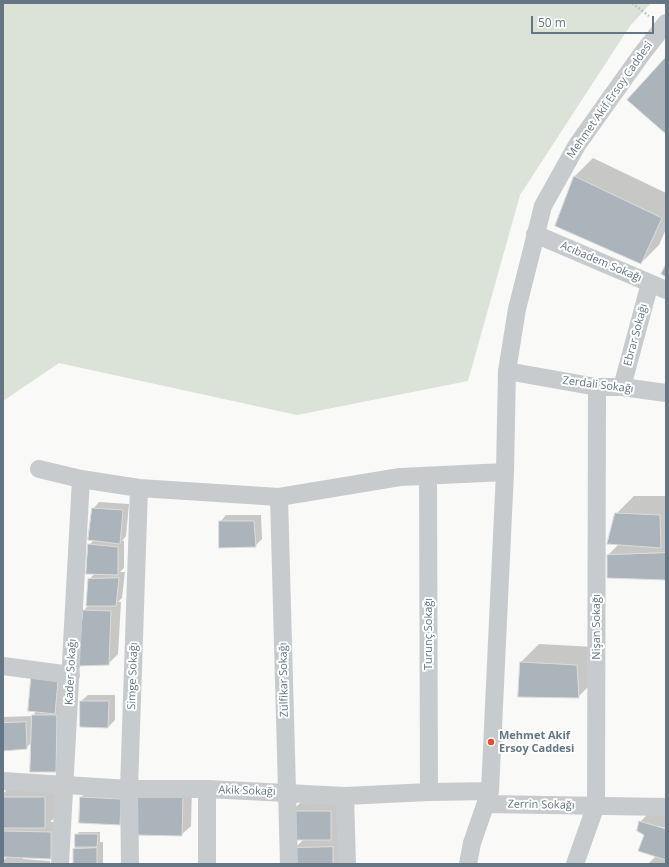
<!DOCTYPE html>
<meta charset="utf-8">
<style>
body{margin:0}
#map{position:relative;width:669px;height:867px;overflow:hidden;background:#f9f9f7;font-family:"Open Sans",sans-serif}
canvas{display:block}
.frame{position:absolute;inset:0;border:4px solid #647683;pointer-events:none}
.scale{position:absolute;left:531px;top:16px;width:123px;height:18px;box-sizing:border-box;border:2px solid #647683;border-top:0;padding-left:5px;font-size:12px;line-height:14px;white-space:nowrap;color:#647683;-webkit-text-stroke:3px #fff;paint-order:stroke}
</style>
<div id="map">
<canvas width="669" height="867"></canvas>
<div class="frame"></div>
<div class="scale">50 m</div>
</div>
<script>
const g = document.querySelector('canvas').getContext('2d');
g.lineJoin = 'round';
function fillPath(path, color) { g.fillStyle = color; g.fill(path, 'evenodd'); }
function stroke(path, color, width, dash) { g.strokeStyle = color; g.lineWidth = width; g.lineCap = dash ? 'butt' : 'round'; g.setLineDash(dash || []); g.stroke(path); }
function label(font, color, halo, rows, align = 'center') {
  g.font = font + ' "Open Sans",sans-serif'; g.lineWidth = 4; g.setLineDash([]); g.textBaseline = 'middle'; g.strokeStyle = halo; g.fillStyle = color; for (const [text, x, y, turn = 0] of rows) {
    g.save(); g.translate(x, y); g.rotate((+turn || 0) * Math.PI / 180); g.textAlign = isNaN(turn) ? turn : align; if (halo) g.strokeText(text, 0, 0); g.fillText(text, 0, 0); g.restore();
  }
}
fillPath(new Path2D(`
 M 3,3 L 651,3 L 630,26 L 520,195 L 468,381 L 297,415 L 59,363 L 3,401 Z`), '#dbe2d8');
fillPath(new Path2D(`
 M 593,158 L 666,193 L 666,229 L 659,245 L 641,263 L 556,226 L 575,176 Z
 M 634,496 L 666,496 L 666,579 L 608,555 L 619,544 L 616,514 Z
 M 99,502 L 129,504 L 126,536 L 122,541 L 124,541 L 124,568 L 120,572 L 125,572 L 122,598 L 118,602 L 121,602 L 118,654 L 108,664 L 84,610 L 89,605 L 89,580 L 95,573 L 89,545 L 94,540 L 93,509 Z
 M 226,515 L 261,515 L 262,539 L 255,546 L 220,522 Z
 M 539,644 L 595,647 L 596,679 L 578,697 L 519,696 L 521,662 Z
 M 64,675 L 65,761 L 55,771 L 32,742 L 26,748 L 3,750 L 3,717 L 33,716 L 36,711 L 29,710 Z
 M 88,695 L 115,695 L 115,720 L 108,727 L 81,701 Z
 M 192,786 L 191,826 L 181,835 L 138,797 Z
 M 9,787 L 55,788 L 55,817 L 50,822 L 61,822 L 60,848 L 50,858 L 23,857 L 23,859 L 50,861 L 50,864 L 3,864 L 3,860 L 7,857 L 3,856 L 3,794 Z
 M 88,791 L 127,793 L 126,817 L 119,824 L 81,797 Z
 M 310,793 L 349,793 L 351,864 L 295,864 L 294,849 L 304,839 L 292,811 Z
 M 658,804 L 666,806 L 666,828 L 658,826 L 658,828 L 666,830 L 666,864 L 648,864 L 656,856 L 640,822 Z
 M 79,832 L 100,832 L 100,842 L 103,842 L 103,864 L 74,864 L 76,835 Z`), '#0003');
const building = new Path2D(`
 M 666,57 L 666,134 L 627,100 Z
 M 574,176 L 662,218 L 641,264 L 555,226 Z
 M 666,264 L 666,277 L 661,274 Z
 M 92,508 L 123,510 L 120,544 L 88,540 Z
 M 615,513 L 660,515 L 661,548 L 607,544 Z
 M 219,521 L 254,521 L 256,547 L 219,548 Z
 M 88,544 L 118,547 L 118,575 L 86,574 Z
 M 666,553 L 666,580 L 607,578 L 607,555 Z
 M 119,578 L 116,606 L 86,606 L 88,579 Z
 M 83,610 L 111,611 L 109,665 L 78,666 Z
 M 520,662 L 577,665 L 579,698 L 518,697 Z
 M 31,678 L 58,681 L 55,714 L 28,711 Z
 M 80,701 L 109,701 L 108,728 L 80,727 Z
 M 32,715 L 57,715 L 56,772 L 30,772 Z
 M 26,722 L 27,749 L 3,751 L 3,723 Z
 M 183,795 L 182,836 L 136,835 L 137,796 Z
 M 3,797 L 45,797 L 45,828 L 3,828 Z
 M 80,797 L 121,799 L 120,825 L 79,823 Z
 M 291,811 L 331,811 L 331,840 L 291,840 Z
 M 639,821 L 666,829 L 666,860 L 638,851 L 644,835 L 637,831 Z
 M 3,831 L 51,832 L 51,859 L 3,857 Z
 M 75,834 L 98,834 L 97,847 L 75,847 Z
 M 333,847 L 333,864 L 294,864 L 293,848 Z
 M 97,848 L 97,864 L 73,864 L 73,849 Z`);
fillPath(building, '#abb4ba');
stroke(building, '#dbdbd9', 1);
stroke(new Path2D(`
 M 632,3 L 649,16`), '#c1c3c5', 2.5, [2, 2]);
stroke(new Path2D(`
 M 535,234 L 666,290
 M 507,371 L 597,387 L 622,387 L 666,393
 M 622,387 L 650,283
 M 39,469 L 81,479 L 139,488 L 279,497 L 400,477 L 505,472
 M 428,476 L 429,792
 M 279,497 L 289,864
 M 3,666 L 71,675
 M 3,781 L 129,789 L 207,789 L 345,796 L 429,792 L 490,791
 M 207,789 L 207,864
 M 345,796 L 347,864
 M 486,804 L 666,807
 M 60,864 L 81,479
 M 130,864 L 129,789 L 139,488
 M 468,864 L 472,843 L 490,791 L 505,472 L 507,371 L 517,309 L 543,206 L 577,145 L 641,55 L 666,23
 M 575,864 L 596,805 L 597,387`), '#c7cbce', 18);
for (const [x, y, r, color] of [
 [491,742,4,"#e84e28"]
]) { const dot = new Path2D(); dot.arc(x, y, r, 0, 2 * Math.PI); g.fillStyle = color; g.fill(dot); stroke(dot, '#fff', 1.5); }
label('11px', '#647683', '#fff', [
 ["Mehmet Akif Ersoy Caddesi",610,100,-55],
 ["Acıbadem Sokağı",601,262,23],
 ["Ebrar Sokağı",636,335,-75],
 ["Zerdali Sokağı",598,385,7],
 ["Nişan Sokağı",597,627,-90],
 ["Turunç Sokağı",429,634,-90],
 ["Kader Sokağı",71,672,-87],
 ["Simge Sokağı",133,676,-88],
 ["Zülfikar Sokağı",284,680,-91],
 ["Akik Sokağı",247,791,2],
 ["Zerrin Sokağı",541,805,1]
]);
label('bold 11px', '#647683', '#fff', [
 ["Mehmet Akif",499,736],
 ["Ersoy Caddesi",499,749]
], 'left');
</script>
